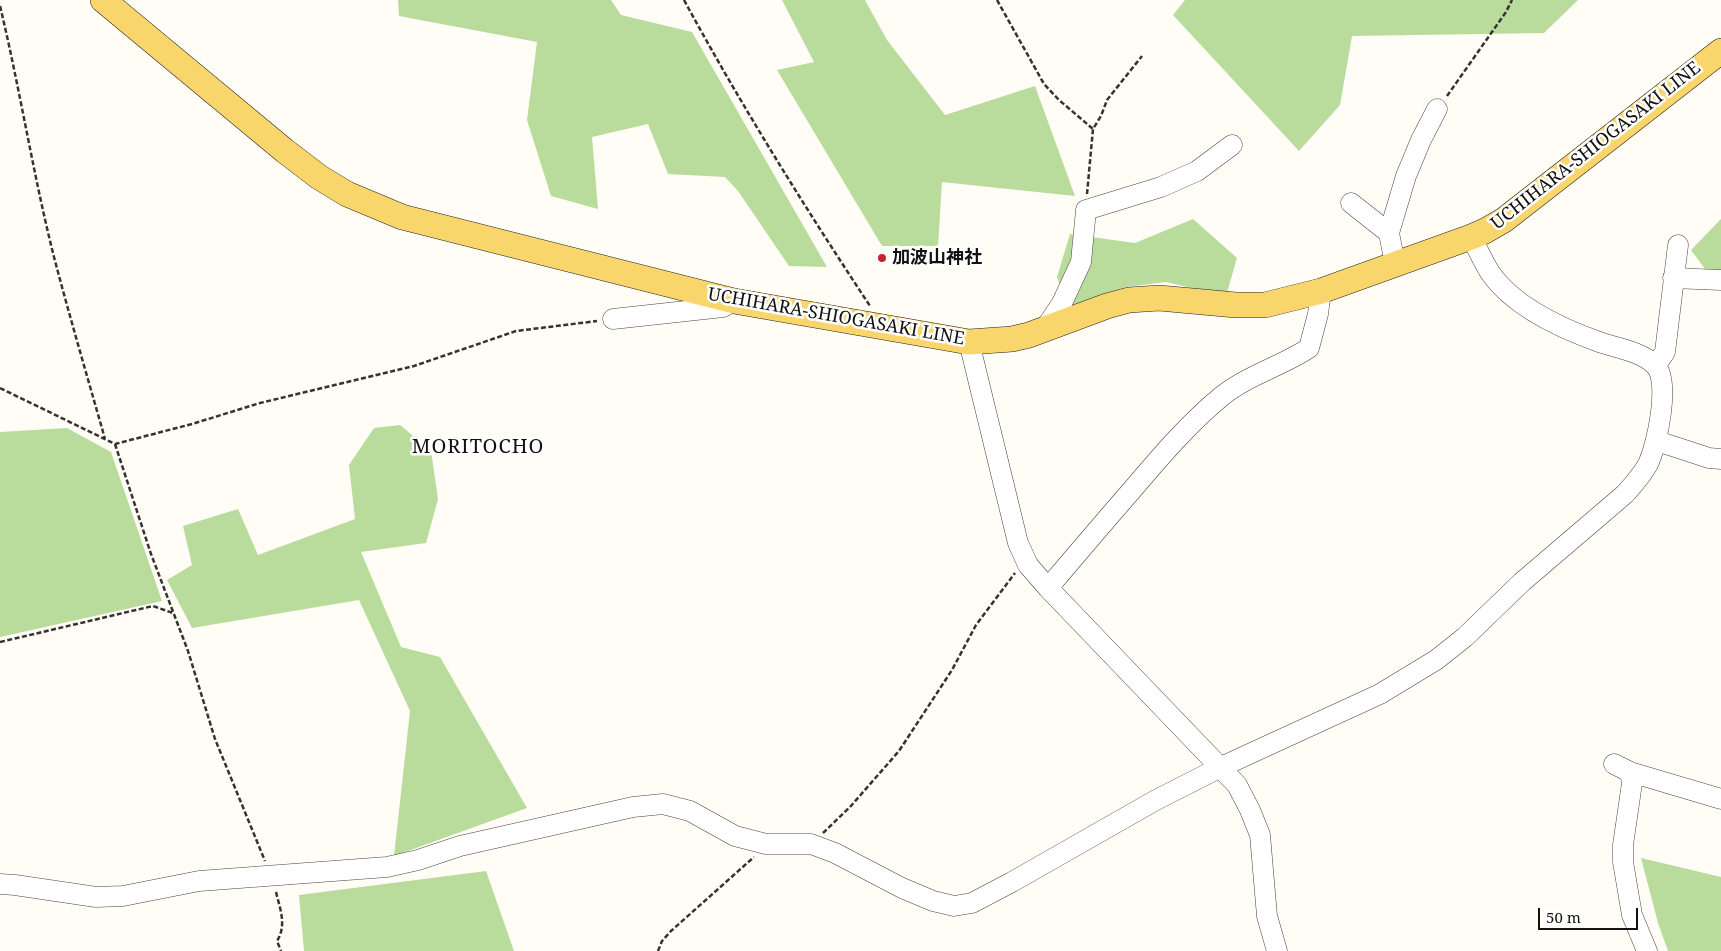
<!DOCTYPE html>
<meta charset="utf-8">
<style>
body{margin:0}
#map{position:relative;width:1721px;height:951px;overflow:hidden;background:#fffdf5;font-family:"Noto Serif",serif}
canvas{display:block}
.scale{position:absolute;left:1538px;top:908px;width:100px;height:22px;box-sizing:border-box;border:2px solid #111;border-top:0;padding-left:6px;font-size:15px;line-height:18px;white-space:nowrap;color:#111;-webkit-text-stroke:4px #fff;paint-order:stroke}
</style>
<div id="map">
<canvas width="1721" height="951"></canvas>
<div class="scale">50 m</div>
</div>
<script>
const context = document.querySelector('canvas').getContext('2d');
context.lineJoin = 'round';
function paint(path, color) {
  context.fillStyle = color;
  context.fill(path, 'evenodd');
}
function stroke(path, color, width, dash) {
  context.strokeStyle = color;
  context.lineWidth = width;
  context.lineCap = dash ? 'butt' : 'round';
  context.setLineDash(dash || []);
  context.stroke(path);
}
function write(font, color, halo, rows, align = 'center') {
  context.font = font + ' "Noto Serif","Noto Sans JP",serif';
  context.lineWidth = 5;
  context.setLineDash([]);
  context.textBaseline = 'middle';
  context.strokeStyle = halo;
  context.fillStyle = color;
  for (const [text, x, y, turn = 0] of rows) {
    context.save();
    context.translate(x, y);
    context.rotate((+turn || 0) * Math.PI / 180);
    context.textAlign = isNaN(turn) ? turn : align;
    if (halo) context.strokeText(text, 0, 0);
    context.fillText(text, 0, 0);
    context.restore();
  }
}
paint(new Path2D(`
 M398 0H611L621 15 692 32 827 267 789 266 738 191 725 177 668 174 648 124 592 137 598 209 551 196 527 120 537 42 399 16Z
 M782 0H865L887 40 945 115 1035 86 1075 196 942 182 938 246H882L777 70 814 62Z
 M1185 0H1578L1544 33 1352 36 1340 105 1299 151 1173 15Z
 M1193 219 1237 258 1226 296 1166 282 1126 287 1067 307 1057 277 1070 234 1135 243Z
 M1721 219V276L1708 273 1691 250Z
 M400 425 431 451 438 499 426 543 361 552 401 647 440 657 527 808 394 856 410 711 359 600 192 628 167 580 192 565 183 526 238 509 258 555 355 519 349 465 374 428Z
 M67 428 111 452 162 601 0 637V432Z
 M1641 858 1721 877V951H1668L1658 923Z
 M486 871 514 951H304L299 895Z`), '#b9dc9c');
const minor = new Path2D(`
 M1351 203 1389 233
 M1395 264 1389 233 1406 176 1421 140 1437 109
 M1673 278 1721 280
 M613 319 723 307 734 301
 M1044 330 1062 303 1081 262 1086 210 1161 187 1197 171 1232 145
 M969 342 1018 543 1028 565 1048 588 1237 785 1250 810 1260 835 1267 916 1277 951
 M1656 365 1665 352 1678 245
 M1657 441 1709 458 1721 459
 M1048 588C1076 555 1104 522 1132 490 1160 457 1189 423 1222 396 1248 375 1282 366 1309 348L1318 314 1321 291
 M1614 764 1630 772 1721 799
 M1630 772 1632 783 1623 845V862L1632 915 1647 951
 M0 884 15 885 96 897 123 896 199 881 387 867 418 860 460 846 633 807 663 804 690 811 735 836 766 844H811L835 853 902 888 933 901 954 906 972 903 1012 882 1156 800 1221 767 1380 694 1436 660 1465 637 1522 582 1625 494C1634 484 1642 475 1648 464 1657 445 1671 381 1655 365 1642 352 1618 348 1602 343 1565 330 1515 308 1491 274 1483 262 1478 249 1471 237`);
const major = new Path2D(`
 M103 0 285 151 319 177 347 194 402 217 734 301 969 342 1012 339 1029 335 1107 306 1129 300 1159 298 1236 305H1265L1321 291 1471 237 1485 231 1504 220 1721 51`);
stroke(minor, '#444', 21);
stroke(major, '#222', 26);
stroke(new Path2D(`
 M684 0C741 105 804 206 870 306
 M997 0 1044 84 1059 100 1093 129
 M0 6C20 89 33 174 54 257 70 318 88 379 105 439
 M1447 96 1506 12 1512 0
 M1087 194 1093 129 1101 116 1107 100 1142 56
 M0 388 115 444 192 424 260 403 414 366 516 331 597 321
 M115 444 151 554 188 651 215 739 265 861
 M0 642 153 606 173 613
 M823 833 850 807 899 751 952 670 976 625 1015 573
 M276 892C280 909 287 925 277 941L281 951
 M658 951 662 941 671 931 754 857`), '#333', 2.5, [5, 2.5]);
stroke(minor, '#fff', 20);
stroke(major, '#f9d66b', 25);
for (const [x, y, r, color] of [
 [882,258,5,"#c4262e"]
]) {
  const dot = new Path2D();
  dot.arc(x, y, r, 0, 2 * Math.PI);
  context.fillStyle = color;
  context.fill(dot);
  stroke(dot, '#fff', 2);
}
write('18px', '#111', '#fff', [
 ["UCHIHARA-SHIOGASAKI LINE",1596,146,-38],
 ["UCHIHARA-SHIOGASAKI LINE",836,317,10]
]);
write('bold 18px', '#111', '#fff', [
 ["加波山神社",892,258]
], 'left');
context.letterSpacing = '1px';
write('20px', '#111', '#fff', [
 ["MORITOCHO",478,447]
]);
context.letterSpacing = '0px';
</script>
